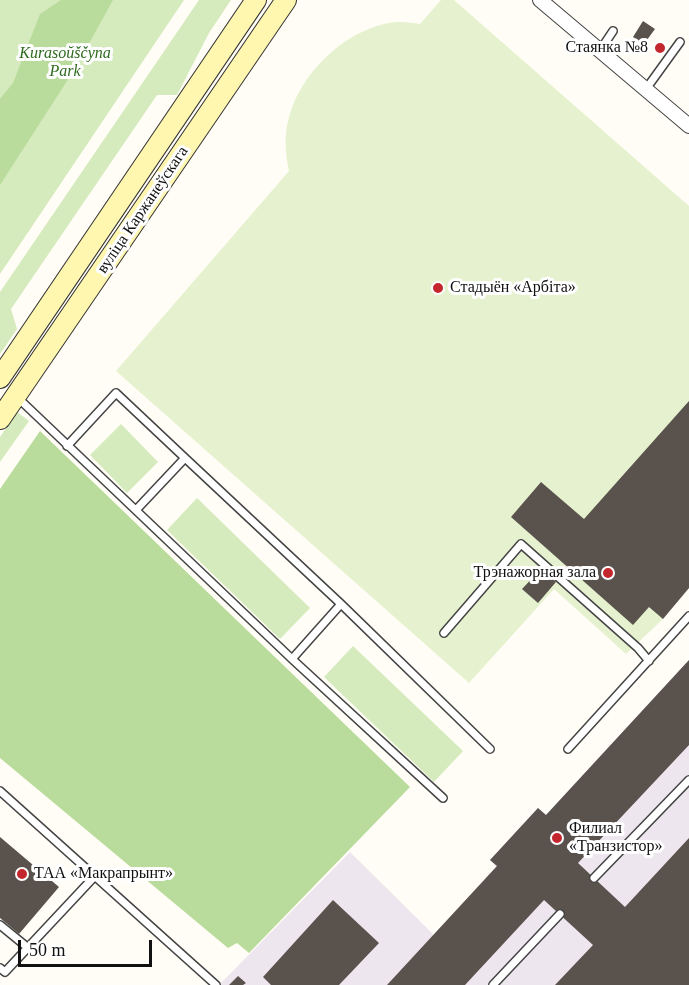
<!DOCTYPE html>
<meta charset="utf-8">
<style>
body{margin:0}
#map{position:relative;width:689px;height:985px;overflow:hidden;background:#fffdf5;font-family:Georgia,serif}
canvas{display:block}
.scale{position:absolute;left:18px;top:940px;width:134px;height:27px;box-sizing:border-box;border:3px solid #111;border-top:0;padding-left:8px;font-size:18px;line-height:21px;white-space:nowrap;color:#111;-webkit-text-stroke:4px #fff;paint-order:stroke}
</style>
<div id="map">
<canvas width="689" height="985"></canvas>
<div class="scale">50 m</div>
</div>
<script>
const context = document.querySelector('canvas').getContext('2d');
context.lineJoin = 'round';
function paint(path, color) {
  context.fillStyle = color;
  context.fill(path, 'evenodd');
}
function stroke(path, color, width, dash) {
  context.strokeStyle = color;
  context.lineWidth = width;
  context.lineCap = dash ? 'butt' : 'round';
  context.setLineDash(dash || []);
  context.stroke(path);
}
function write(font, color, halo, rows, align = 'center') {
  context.font = font + ' Georgia,serif';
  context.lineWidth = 6;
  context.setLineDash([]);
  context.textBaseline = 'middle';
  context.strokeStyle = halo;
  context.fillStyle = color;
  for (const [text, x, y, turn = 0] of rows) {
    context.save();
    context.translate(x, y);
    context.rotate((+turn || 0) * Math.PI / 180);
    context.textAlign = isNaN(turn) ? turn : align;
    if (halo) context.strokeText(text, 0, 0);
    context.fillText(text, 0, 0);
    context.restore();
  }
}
paint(new Path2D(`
 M689 660V985H219L350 852 434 935 496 867 490 860 538 808 546 815Z`), '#eee6ef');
paint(new Path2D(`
 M0 0H184L0 274Z
 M199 0H231L209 33 177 95H157L11 309 17 329 0 354V292Z
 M17 412 29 421 0 462V437Z
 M121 424 158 462 127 493 90 455Z
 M197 498 310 608 280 639 167 530Z
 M353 646 463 751 434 782 324 677Z`), '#d5ebbd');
paint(new Path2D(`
 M61 0H113L76 67 0 185V99L13 83 40 14Z
 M40 431 410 787 249 953 237 943 228 948 0 758V489Z`), '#b9dc9c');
paint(new Path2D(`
 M441 0H454L689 206V588L663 619 626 654 554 589 469 683 116 371 289 171C285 153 284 135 289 117 300 75 341 34 384 24 396 21 408 22 420 24Z`), '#e6f2cf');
paint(new Path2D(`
 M643 21 655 29 644 44 633 37Z
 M689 401V588L663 619 649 607 633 625 511 517 541 482 584 519Z
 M541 569 556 582 538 603 522 589Z
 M689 660V745L578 863 625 907 689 838V985H555L593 945 544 900 465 985H387L497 866 490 860 538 808 546 815Z
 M0 837 59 887 19 934 0 918Z
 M333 900 379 943 339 985H271L263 977Z
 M238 976 246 983 243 985H229Z`), '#5a524d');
const service = new Path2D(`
 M601 49 613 31
 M646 89 680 42
 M17 397 292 659 443 798
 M67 446 116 393 185 458
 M136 510 185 458 341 604 490 749
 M444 633 521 544 638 648 649 661
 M292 659 341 604
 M568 749 689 616
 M0 791 216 985
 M594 878 689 780
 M0 925 27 947
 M0 968 5 972 94 877
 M493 985 560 914`);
const minor = new Path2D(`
 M540 0 689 126`);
const secondary = new Path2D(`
 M0 378 256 0
 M0 419 286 0`);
stroke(service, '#444', 10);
stroke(minor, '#444', 16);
stroke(secondary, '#333', 22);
stroke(service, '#fff', 7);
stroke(minor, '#fff', 14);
stroke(secondary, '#fff6b0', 20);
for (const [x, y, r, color] of [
 [660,48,6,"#c4262e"],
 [438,288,6,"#c4262e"],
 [608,573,6,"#c4262e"],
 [557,838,6,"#c4262e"],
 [22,874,6,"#c4262e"]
]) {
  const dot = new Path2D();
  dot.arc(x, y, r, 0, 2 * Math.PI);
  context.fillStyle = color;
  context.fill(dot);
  stroke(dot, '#fff', 2);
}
write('16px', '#111', '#fff', [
 ["Стаянка №8",648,48,"right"],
 ["Стадыён «Арбіта»",450,288],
 ["Трэнажорная зала",596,573,"right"],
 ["Филиал",569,829],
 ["«Транзистор»",569,847],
 ["ТАА «Макрапрынт»",34,874]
], 'left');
write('italic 16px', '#2f6b1f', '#fff', [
 ["Kurasoŭščyna",65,54],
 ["Park",65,72]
]);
write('16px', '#111', '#fff', [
 ["вуліца Каржанеўскага",143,210,-56]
]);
</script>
